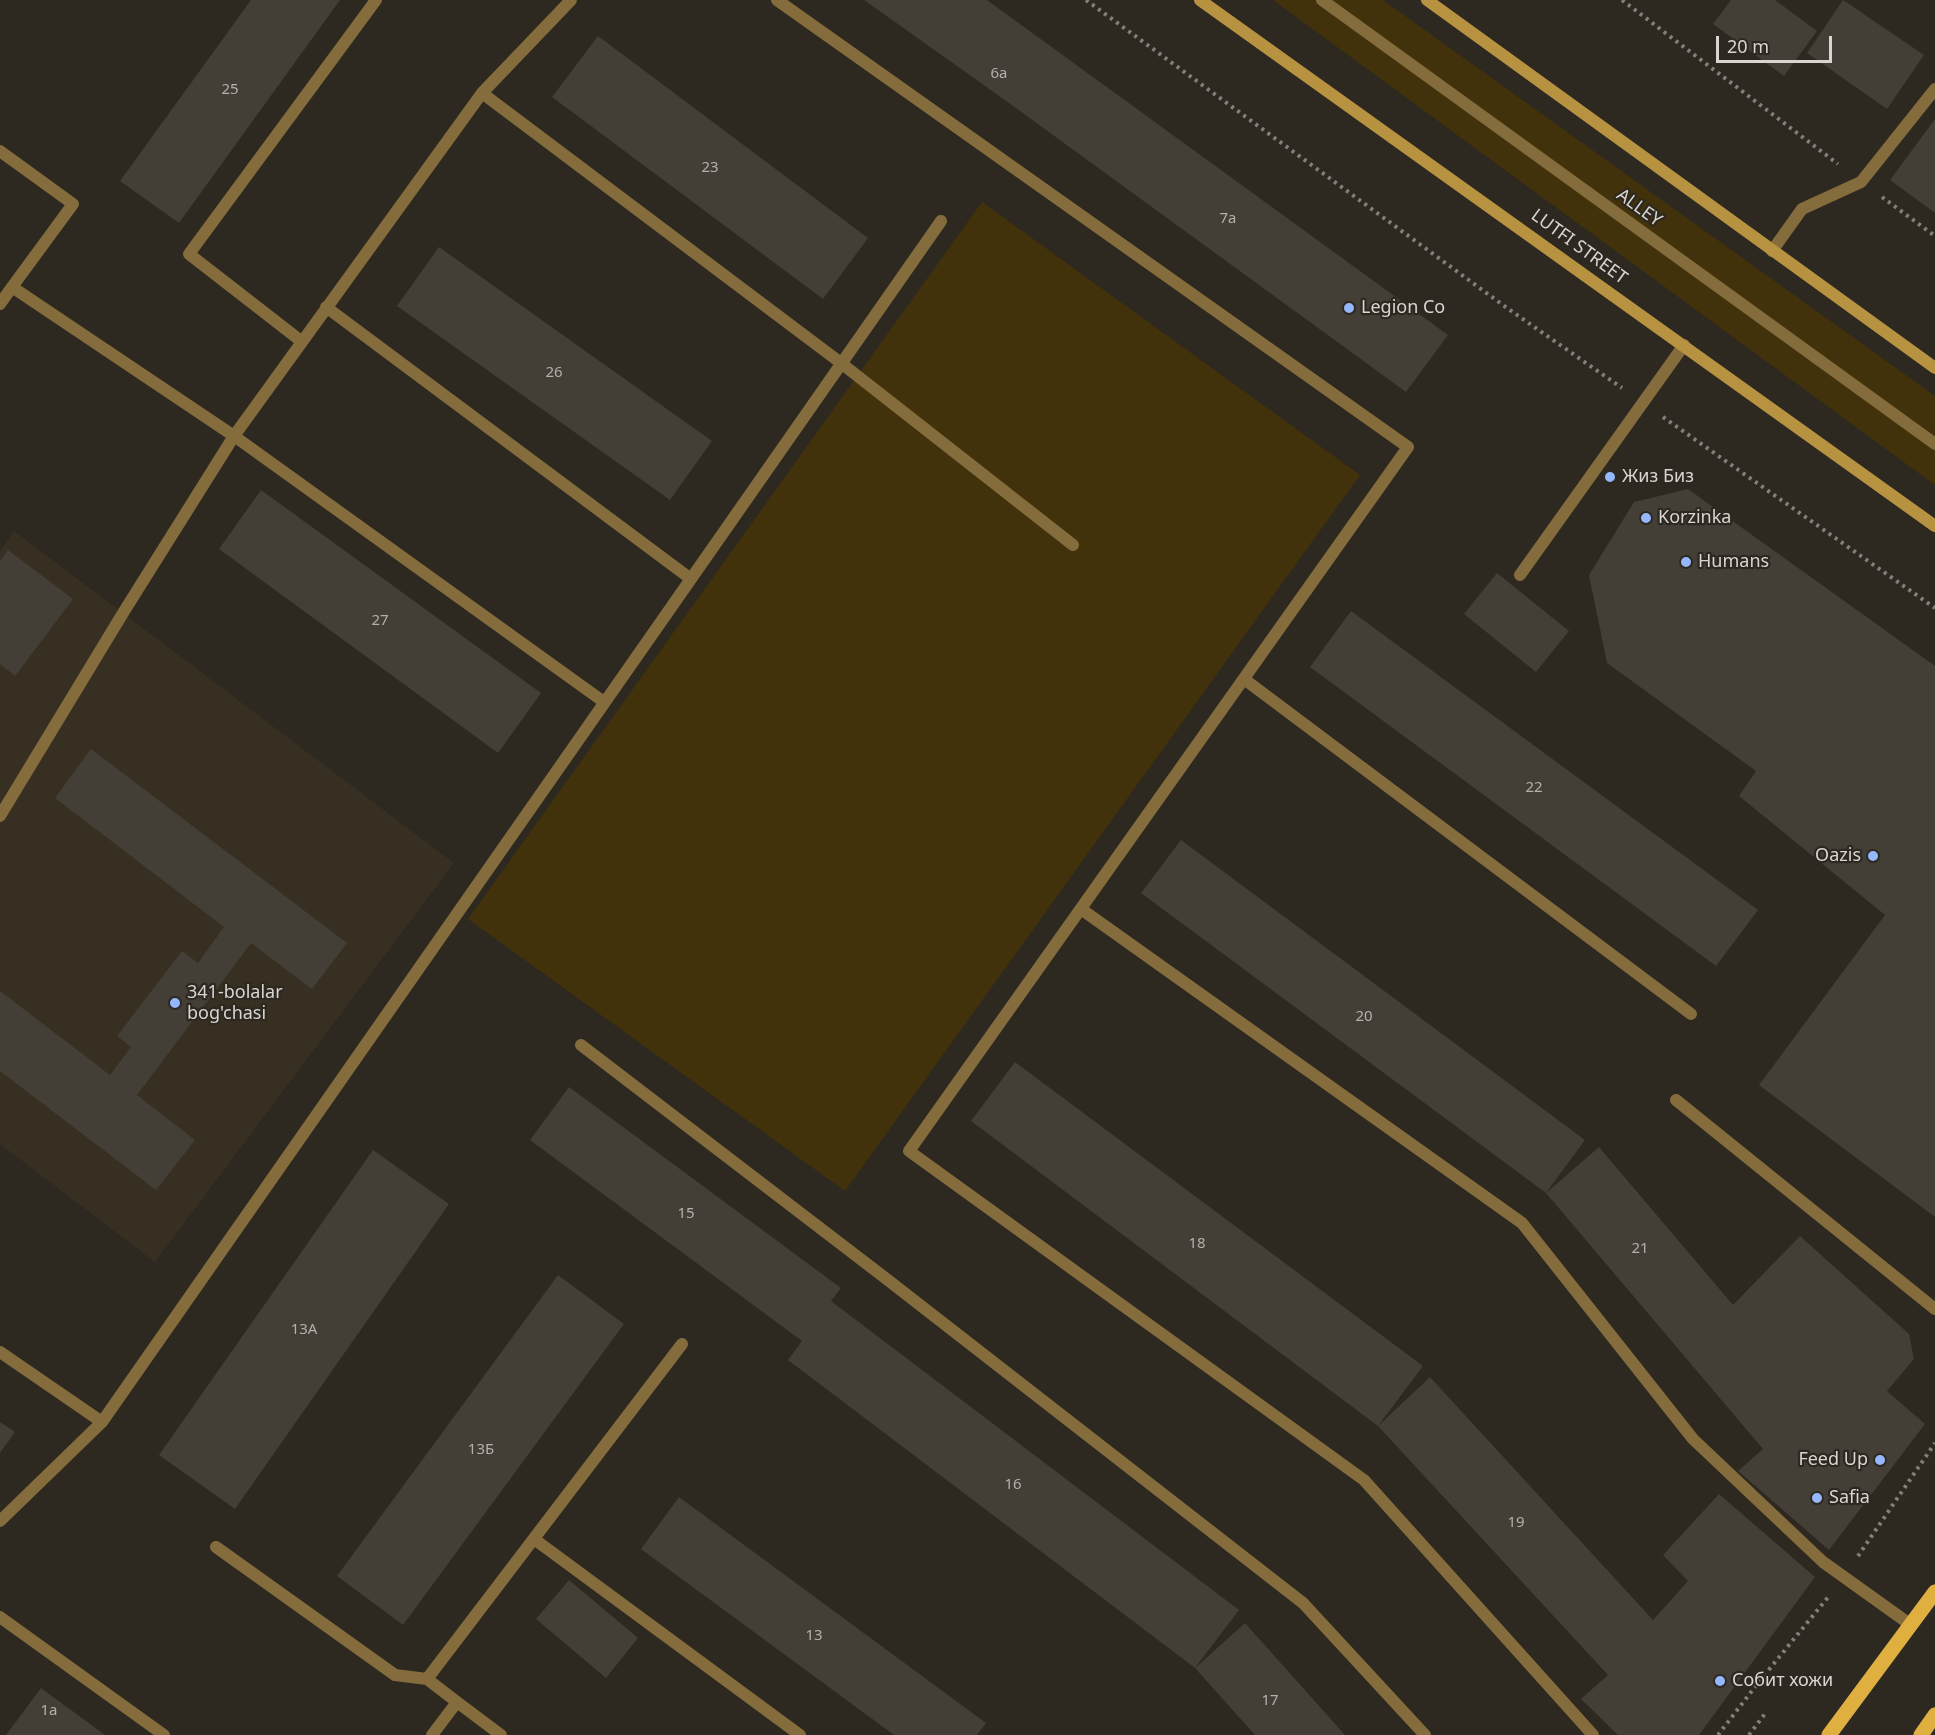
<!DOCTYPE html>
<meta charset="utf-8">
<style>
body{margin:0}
#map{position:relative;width:1935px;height:1735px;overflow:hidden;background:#2d2820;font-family:"Noto Sans",sans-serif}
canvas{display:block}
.scale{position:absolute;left:1716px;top:36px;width:116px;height:27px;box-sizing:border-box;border:3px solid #d9d6d1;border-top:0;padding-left:8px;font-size:18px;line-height:21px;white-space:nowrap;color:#d9d6d1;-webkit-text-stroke:4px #2d2820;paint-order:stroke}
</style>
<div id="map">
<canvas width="1935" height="1735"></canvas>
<div class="scale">20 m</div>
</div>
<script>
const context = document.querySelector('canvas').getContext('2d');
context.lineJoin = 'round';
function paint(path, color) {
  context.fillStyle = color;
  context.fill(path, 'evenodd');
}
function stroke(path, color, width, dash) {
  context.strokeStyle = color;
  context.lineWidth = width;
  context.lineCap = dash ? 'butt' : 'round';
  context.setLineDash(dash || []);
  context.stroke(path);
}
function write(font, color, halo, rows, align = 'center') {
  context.font = font + ' "Noto Sans",sans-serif';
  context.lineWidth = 4.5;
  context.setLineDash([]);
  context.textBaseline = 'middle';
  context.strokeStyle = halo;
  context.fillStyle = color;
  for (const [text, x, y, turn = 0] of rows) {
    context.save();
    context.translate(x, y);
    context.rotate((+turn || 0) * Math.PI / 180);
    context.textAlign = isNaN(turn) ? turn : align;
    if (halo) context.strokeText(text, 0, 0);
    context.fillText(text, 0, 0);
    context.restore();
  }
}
paint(new Path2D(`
 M14 531 454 863 155 1262 0 1144V551Z`), '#373022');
paint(new Path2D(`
 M1273 0H1383L1935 396V485Z
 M982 202 1360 475 845 1191 468 919Z`), '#42320c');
paint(new Path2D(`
 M251 0H340L179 223 120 181Z
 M864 0H987L1448 335 1406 392 1009 103Z
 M1731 0H1775L1817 31 1784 76 1713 24Z
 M1843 0 1924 55 1887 109 1807 53Z
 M598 36 868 238 823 299 552 97Z
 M1935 119V213L1890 180Z
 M439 247 712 441 670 500 397 306Z
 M1688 489 1935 666V1217L1759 1085 1885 915 1739 796 1756 771 1607 663 1589 575 1634 502Z
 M261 490 541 693 498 753 219 549Z
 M8 550 73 599 15 676 0 664V561Z
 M1497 573 1569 631 1536 672 1464 614Z
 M1351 611 1758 910 1716 966 1310 667Z
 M91 749 347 943 312 989 251 943 137 1095 195 1140 156 1190 0 1071V991L110 1075 131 1047 117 1036 182 951 198 963 224 927 55 798Z
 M1181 840 1585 1140 1546 1193 1141 893Z
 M1015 1062 1423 1366 1378 1426 971 1121Z
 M569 1087 841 1288 831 1301 1239 1610 1195 1668 788 1360 802 1341 530 1140Z
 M1599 1147 1733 1305 1800 1236 1909 1334 1914 1359 1887 1391 1925 1424 1829 1550 1738 1471 1763 1449 1546 1193Z
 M373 1150 449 1204 235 1509 159 1455Z
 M558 1275 624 1324 403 1625 337 1576Z
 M1430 1377 1653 1620 1688 1581 1663 1555 1719 1494 1815 1577 1699 1735H1618L1581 1699 1608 1675 1378 1426Z
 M0 1422 15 1432 0 1453Z
 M679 1497 986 1723 977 1735H894L641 1549Z
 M569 1580 638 1638 606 1678 536 1619Z
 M1245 1623 1345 1735H1255L1195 1668Z
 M41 1688 105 1735H6Z`), '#433e36');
stroke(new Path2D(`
 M1086 0 1507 308 1622 388
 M1622 0 1838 164
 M1882 197 1935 236
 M1663 417 1935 608
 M1858 1556 1935 1443
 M1718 1735 1758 1683 1829 1596
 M1749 1735 1767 1711`), '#837f79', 4, [3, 4.5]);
stroke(new Path2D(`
 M777 0 1408 447 909 1151 1364 1480 1593 1735
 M482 93 841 363 1073 545
 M0 151 73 204 12 287 234 436 482 93 571 0
 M1772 251 1802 209 1861 182 1935 89
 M0 304 12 287
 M326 307 691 579
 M301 341 189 254 376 0
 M1520 575 1684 345
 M1244 679 1691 1014
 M0 816 123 613 234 436 604 702
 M1081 909 1522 1223 1693 1439 1823 1562 1911 1625
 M581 1045 884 1277 1303 1603 1425 1735
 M1676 1100 1935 1309
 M0 1352 102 1422 941 221
 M0 1521 102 1422
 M534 1539 800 1735
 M216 1547 395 1675 427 1679
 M0 1617 164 1735
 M457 1702 427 1679 682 1344
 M432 1735 457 1702 501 1735`), '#846c3c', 12);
stroke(new Path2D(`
 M1322 0 1935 444`), '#846c3c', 12);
stroke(new Path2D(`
 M1200 0 1935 526
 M1427 0 1935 368`), '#b79240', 12);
stroke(new Path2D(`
 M1829 1735 1935 1592
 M1921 1735 1935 1715`), '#dfaf40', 15);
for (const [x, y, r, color] of [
 [1349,308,6,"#95b7fd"],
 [1610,477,6,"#95b7fd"],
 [1646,518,6,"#95b7fd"],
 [1686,562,6,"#95b7fd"],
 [1873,856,6,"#95b7fd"],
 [175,1003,6,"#95b7fd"],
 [1880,1460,6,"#95b7fd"],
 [1817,1498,6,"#95b7fd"],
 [1720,1681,6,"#95b7fd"]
]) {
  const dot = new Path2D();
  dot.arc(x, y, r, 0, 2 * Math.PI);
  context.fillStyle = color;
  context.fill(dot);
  stroke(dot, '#2d2820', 2);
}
write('15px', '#b4b0aa', null, [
 ["6а",999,74],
 ["25",230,90],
 ["23",710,168],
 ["7а",1228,219],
 ["26",554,373],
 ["27",380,621],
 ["22",1534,788],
 ["20",1364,1017],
 ["15",686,1214],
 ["18",1197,1244],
 ["21",1640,1249],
 ["13А",304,1330],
 ["13Б",481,1450],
 ["16",1013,1485],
 ["19",1516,1523],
 ["13",814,1636],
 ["17",1270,1701],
 ["1a",49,1711]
]);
write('18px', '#d9d6d1', '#2d2820', [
 ["ALLEY",1639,208,36],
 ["LUTFI STREET",1579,247,36]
]);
write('18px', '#d9d6d1', '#2d2820', [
 ["Legion Co",1361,308],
 ["Жиз Биз",1622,477],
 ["Korzinka",1658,518],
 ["Humans",1698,562],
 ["Oazis",1861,856,"right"],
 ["341-bolalar",187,993],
 ["bog'chasi",187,1014],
 ["Feed Up",1868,1460,"right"],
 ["Safia",1829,1498],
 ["Собит хожи",1732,1681]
], 'left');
</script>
